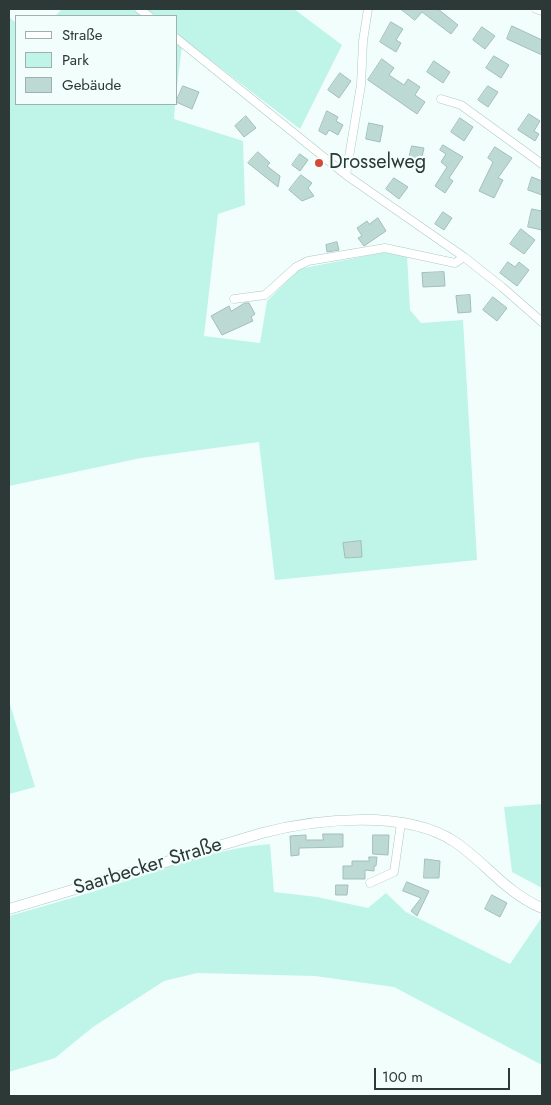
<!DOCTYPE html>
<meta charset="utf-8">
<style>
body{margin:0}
#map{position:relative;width:551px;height:1105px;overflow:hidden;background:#f2fefb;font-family:Jost,sans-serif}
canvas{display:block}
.frame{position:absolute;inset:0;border:10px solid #2d3936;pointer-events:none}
.legend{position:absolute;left:15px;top:15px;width:162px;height:90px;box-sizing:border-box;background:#f2fefb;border:1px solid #a3afac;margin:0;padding:6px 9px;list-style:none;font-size:15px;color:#2d3936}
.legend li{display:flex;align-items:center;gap:10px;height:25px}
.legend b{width:25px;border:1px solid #a3afac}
.scale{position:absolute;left:374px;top:1068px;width:136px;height:22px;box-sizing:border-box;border:2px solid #2d3936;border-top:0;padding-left:6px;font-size:15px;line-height:18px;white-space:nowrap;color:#2d3936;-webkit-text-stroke:4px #f2fefb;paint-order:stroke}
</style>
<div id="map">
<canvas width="551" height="1105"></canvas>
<div class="frame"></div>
<ul class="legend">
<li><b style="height:6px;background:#fff"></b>Straße</li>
<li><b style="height:14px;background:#bff4e9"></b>Park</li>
<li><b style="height:14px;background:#bcd9d3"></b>Gebäude</li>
</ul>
<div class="scale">100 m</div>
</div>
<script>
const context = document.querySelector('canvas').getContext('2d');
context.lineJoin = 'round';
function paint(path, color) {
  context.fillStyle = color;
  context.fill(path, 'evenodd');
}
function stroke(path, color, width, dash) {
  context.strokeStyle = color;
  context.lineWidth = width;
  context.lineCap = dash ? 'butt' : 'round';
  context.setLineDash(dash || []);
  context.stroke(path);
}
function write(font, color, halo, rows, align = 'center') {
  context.font = font + ' Jost,sans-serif';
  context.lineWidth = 4.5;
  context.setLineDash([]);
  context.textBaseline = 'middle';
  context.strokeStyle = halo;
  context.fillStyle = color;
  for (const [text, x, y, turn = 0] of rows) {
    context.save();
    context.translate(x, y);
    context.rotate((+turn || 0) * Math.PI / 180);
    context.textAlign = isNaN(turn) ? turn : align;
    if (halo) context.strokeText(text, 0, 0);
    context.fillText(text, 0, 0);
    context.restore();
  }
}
paint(new Path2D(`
 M62 9H294L342 45 300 129 183 39 176 94V16H55Z
 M9 17 16 23V104H175L174 119 243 141 245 205 218 214 204 336 260 343 267 301 299 269 386 252 407 255 410 310 421 323 463 320 477 560 275 580 259 442 141 458 9 486Z
 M9 701 35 787 9 794Z
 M542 804V888L512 872 504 807Z
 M270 844 274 892 317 897 368 908 386 893 406 912 510 964 542 917V1065L394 987 315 976 197 973 164 981 93 1027 55 1058 9 1072V916C48 905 87 894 126 881 173 865 221 848 270 844Z`), '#bff4e9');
const building = new Path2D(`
 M401 9H438L458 25 451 34 422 12 415 20Z
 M391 22 403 29 396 40 401 43 396 52 380 42Z
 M512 26 542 40V55L507 39Z
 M482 27 495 36 485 49 473 40Z
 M494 56 509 65 501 78 486 68Z
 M382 59 394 68 389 75 404 85 408 79 420 87 415 95 425 102 417 114 368 80Z
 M434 61 450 72 443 83 427 72Z
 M340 73 351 81 339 98 328 90Z
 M183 86 199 92 192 109 176 102Z
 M488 86 498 92 488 107 478 100Z
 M327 111 338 117 336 121 343 125 338 135 329 130 326 135 319 131Z
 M529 114 540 121 534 131 539 134 535 141 518 130Z
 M246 116 256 128 244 137 235 126Z
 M460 118 473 127 464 141 451 132Z
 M369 123 383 126 380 142 366 139Z
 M443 145 463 157 449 178 453 181 445 193 435 186 447 167 441 162 446 154 440 150Z
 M412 146 424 148 420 165 408 163Z
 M495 147 512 158 498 178 503 180 494 198 479 191 493 162 488 158Z
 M258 152 270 163 267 166 280 176 278 187 248 163Z
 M300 154 308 160 300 171 292 165Z
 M301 175 312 183 308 188 314 196 302 201 289 190Z
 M532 177 542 181V195L528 190Z
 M394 178 408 187 399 199 386 189Z
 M532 209 542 211V230L528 227Z
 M443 212 452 218 444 230 435 224Z
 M378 218 386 231 364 246 358 238 362 236 357 228 367 221 369 224Z
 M521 229 535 240 524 254 510 244Z
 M337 242 339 250 327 252 326 245Z
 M508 262 515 267 519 262 529 270 517 286 500 273Z
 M444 272 445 286 423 287 422 273Z
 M470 295 471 312 458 313 456 296Z
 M493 297 507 308 497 321 483 310Z
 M245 303H249L255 314 251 317 253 321 222 335 211 316 229 306 231 311Z
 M361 541 362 557 345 558 343 543Z
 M323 834H343V847L299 848V855L291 856 290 836 306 835V840H323Z
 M373 835H389L388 855 373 854Z
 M369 857H377L376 866H374V871L365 870V879H343V866H352V861H369Z
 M425 859 440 861 439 878H424Z
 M407 882 429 891 417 916 411 911 421 898 403 891Z
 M336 885H348L347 895H336Z
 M492 895 507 903 500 917 485 909Z`);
paint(building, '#bcd9d3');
stroke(building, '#a2bfb9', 1);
const minor = new Path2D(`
 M139 9 149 16
 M536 9 542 11
 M176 38 346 175 464 257 502 287 542 322
 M441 99 461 105 542 164
 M346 175 361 85 363 41 368 9
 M234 299 265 295 296 267 308 261 385 248 455 263 464 257
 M370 883 394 872 401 823`);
const secondary = new Path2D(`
 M9 909 262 833C316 819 405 809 455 842 486 863 506 893 542 908`);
stroke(minor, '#adcac4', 9);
stroke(secondary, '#adcac4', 11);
stroke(minor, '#fff', 8);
stroke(secondary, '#fff', 10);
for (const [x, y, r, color] of [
 [319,163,5,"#d64936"]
]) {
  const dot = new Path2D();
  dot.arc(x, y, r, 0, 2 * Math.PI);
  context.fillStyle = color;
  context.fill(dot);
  stroke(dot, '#f2fefb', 2);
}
write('20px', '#2d3936', '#f2fefb', [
 ["Drosselweg",329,163]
], 'left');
write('20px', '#2d3936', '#f2fefb', [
 ["Saarbecker Straße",148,867,-17]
]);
</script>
